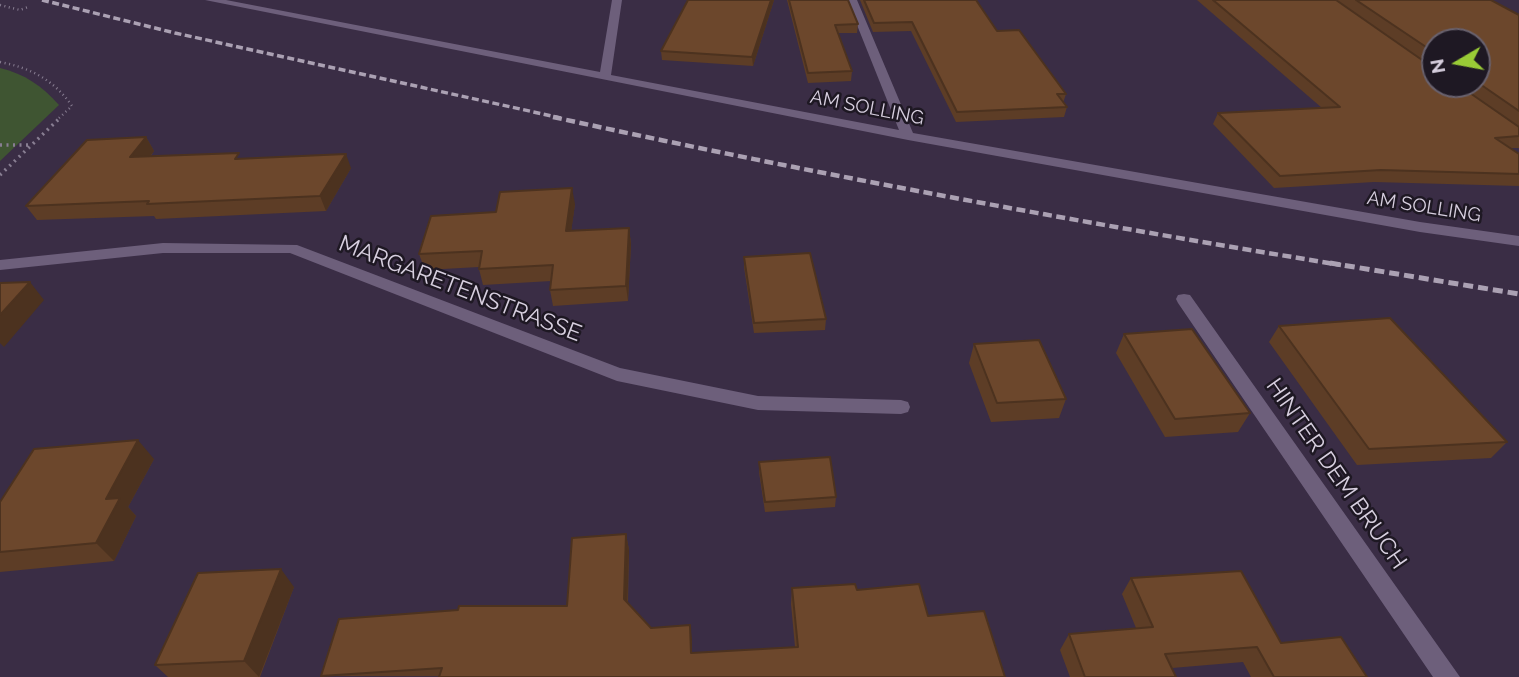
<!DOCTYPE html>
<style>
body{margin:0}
#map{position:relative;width:1519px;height:677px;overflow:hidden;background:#3a2d45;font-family:Raleway,sans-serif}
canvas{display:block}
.north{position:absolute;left:1421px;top:28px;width:70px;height:70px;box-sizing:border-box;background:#1e1823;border:2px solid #68616e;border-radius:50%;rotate:260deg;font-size:19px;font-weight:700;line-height:28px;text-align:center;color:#d7cfdf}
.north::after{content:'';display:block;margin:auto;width:24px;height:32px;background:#99cb36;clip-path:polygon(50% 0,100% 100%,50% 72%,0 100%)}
</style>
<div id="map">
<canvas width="1519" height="677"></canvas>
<div class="north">N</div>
</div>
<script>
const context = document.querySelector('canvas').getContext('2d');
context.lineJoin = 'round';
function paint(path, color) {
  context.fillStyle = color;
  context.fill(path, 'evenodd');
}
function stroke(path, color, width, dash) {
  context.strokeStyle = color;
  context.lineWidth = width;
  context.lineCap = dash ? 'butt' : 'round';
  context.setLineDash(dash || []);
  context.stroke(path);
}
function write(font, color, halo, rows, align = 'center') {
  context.font = font + ' Raleway,sans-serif';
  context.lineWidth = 5;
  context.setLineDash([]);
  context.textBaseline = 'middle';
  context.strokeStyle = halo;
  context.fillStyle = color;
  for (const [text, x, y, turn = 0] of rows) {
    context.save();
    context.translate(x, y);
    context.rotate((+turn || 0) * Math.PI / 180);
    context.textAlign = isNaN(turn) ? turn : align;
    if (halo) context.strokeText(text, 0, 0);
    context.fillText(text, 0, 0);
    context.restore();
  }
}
paint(new Path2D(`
 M0 68C25 74 42 86 59 105L0 161Z`), '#3f5532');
stroke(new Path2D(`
 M0 5 20 10 28 7
 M0 62C31 68 54 80 72 106L59 118`), '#887e92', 2.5, [1, 3.5]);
stroke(new Path2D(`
 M0 145H31
 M0 175 61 117`), '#887e92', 3.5, [2, 4.5]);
paint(new Path2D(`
 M205 0H226L600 72 612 0H622L611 75 899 130 847 0H857L913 133 1420 222 1519 236V246L1420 232 908 140Z
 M163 243 297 245 620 368 758 396 901 400 908 402 910 407 908 412 901 414 758 410 617 381 290 253H163L0 270V260Z
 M1184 294 1190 295 1460 677H1433L1178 303 1176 299 1178 295Z`), '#6d5f7b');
stroke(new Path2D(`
 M42 0 175 33 561 118`), '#aba1b3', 3.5, [7, 3.5]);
stroke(new Path2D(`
 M553 117C814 174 1077 222 1341 265`), '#aba1b3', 4.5, [9, 4.5]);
stroke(new Path2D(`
 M1330 263 1519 294`), '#aba1b3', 5, [10, 5]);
paint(new Path2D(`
 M688 0H774L753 66 662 60 661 51Z
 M787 0H848L858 24 857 33H838L852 71 851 81 808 83Z
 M860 0H976L997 31 1066 94 1063 103 1067 107 1064 117 956 122 911 31 873 32Z
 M1197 0H1491L1519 15V148H1510L1519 154V186L1374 182 1274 188 1213 124 1218 113 1322 108ZM1435 42H1477V84H1435Z
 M146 137 154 151 150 157 242 159 351 168 326 211 156 219 154 216 37 220 26 206Z
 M575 204 571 231 629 228 631 244 628 301 553 306 550 290 551 281 483 285 479 269V267L425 270 419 254 496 212Z
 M744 257 826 319 825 330 754 333 744 267Z
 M1279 326 1507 442 1491 458 1357 465 1269 342Z
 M1124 334 1250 413 1238 432 1165 437 1116 353Z
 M974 344 1066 399 1059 418 991 422 969 363Z
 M154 459 128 507 136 516 114 561 0 572V502Z
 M759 462 836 497 835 507 765 512 759 472Z
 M626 534 629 550 628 603 651 628 692 640V653L795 647 791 604 792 588 857 590 928 616 1005 677 321 676 567 606Z
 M1131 578 1281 643 1367 677H1251L1243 662 1172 668 1176 677H1070L1060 650 1069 634 1136 628 1122 594Z
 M294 587 260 677H168L155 665Z`), '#5d3d26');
paint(new Path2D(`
 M771 0H774L753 66 752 57Z
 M146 137 154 151 138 172 130 157Z
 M346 154 351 168 326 211 320 196Z
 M572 188 575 204 569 247 566 231Z
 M629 228 631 244 628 301 626 286Z
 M30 282 44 300 4 347 0 343V315Z
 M138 440 154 459 128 507 136 516 114 561 96 543 106 499Z
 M626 534 629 550 627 615 624 599Z
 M281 569 294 587 259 677 244 661Z
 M690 625 692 640V668L691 653Z`), '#4c321f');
const building = new Path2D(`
 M688 0H771L752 57 661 51Z
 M789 0H848L858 24 835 25 852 71 808 73Z
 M864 0H976L997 31 1019 30 1066 94H1057L1067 107 957 112 912 22 874 23Z
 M1213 0H1336L1435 69V84H1457L1519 127V136L1495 138 1519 154V174L1381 170 1280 176 1218 113 1340 107Z
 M1356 0H1491L1519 15V111L1477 82V42H1435V53Z
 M146 137 130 157 239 153 235 159 346 154 320 196 147 204 149 201 26 206 87 140Z
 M572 188 566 231 629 228 626 286 550 290 553 265 479 269 482 251 419 254 431 216 496 212 500 192Z
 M810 253 826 319 754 323 744 257Z
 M30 282 0 315V283Z
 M1390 318 1507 442 1369 449 1279 326Z
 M1192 329 1250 413 1175 419 1124 334Z
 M1039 340 1066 399 997 403 974 344Z
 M138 440 106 499 120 498 96 543 0 552V502L34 449Z
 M830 457 836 497 765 502 759 462Z
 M626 534 624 599 651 628 690 625 691 653 798 647 792 588 855 584 857 590 919 584 928 616 984 611 1005 677H439L442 668 321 676 339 619 458 610 459 606H567L572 538Z
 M281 569 244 661 155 665 198 573Z
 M1241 571 1281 643 1341 637 1367 677H1274L1257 647 1165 654 1176 677H1085L1069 634 1153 627 1131 578Z`);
paint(building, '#6c472c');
stroke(building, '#4c321f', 2);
write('19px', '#d7cfdf', '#1e1823', [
 ["AM SOLLING",867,108,11],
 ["AM SOLLING",1424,207,9]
]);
write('23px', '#d7cfdf', '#1e1823', [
 ["MARGARETENSTRASSE",460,289,21],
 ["HINTER DEM BRUCH",1336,474,55]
]);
</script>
